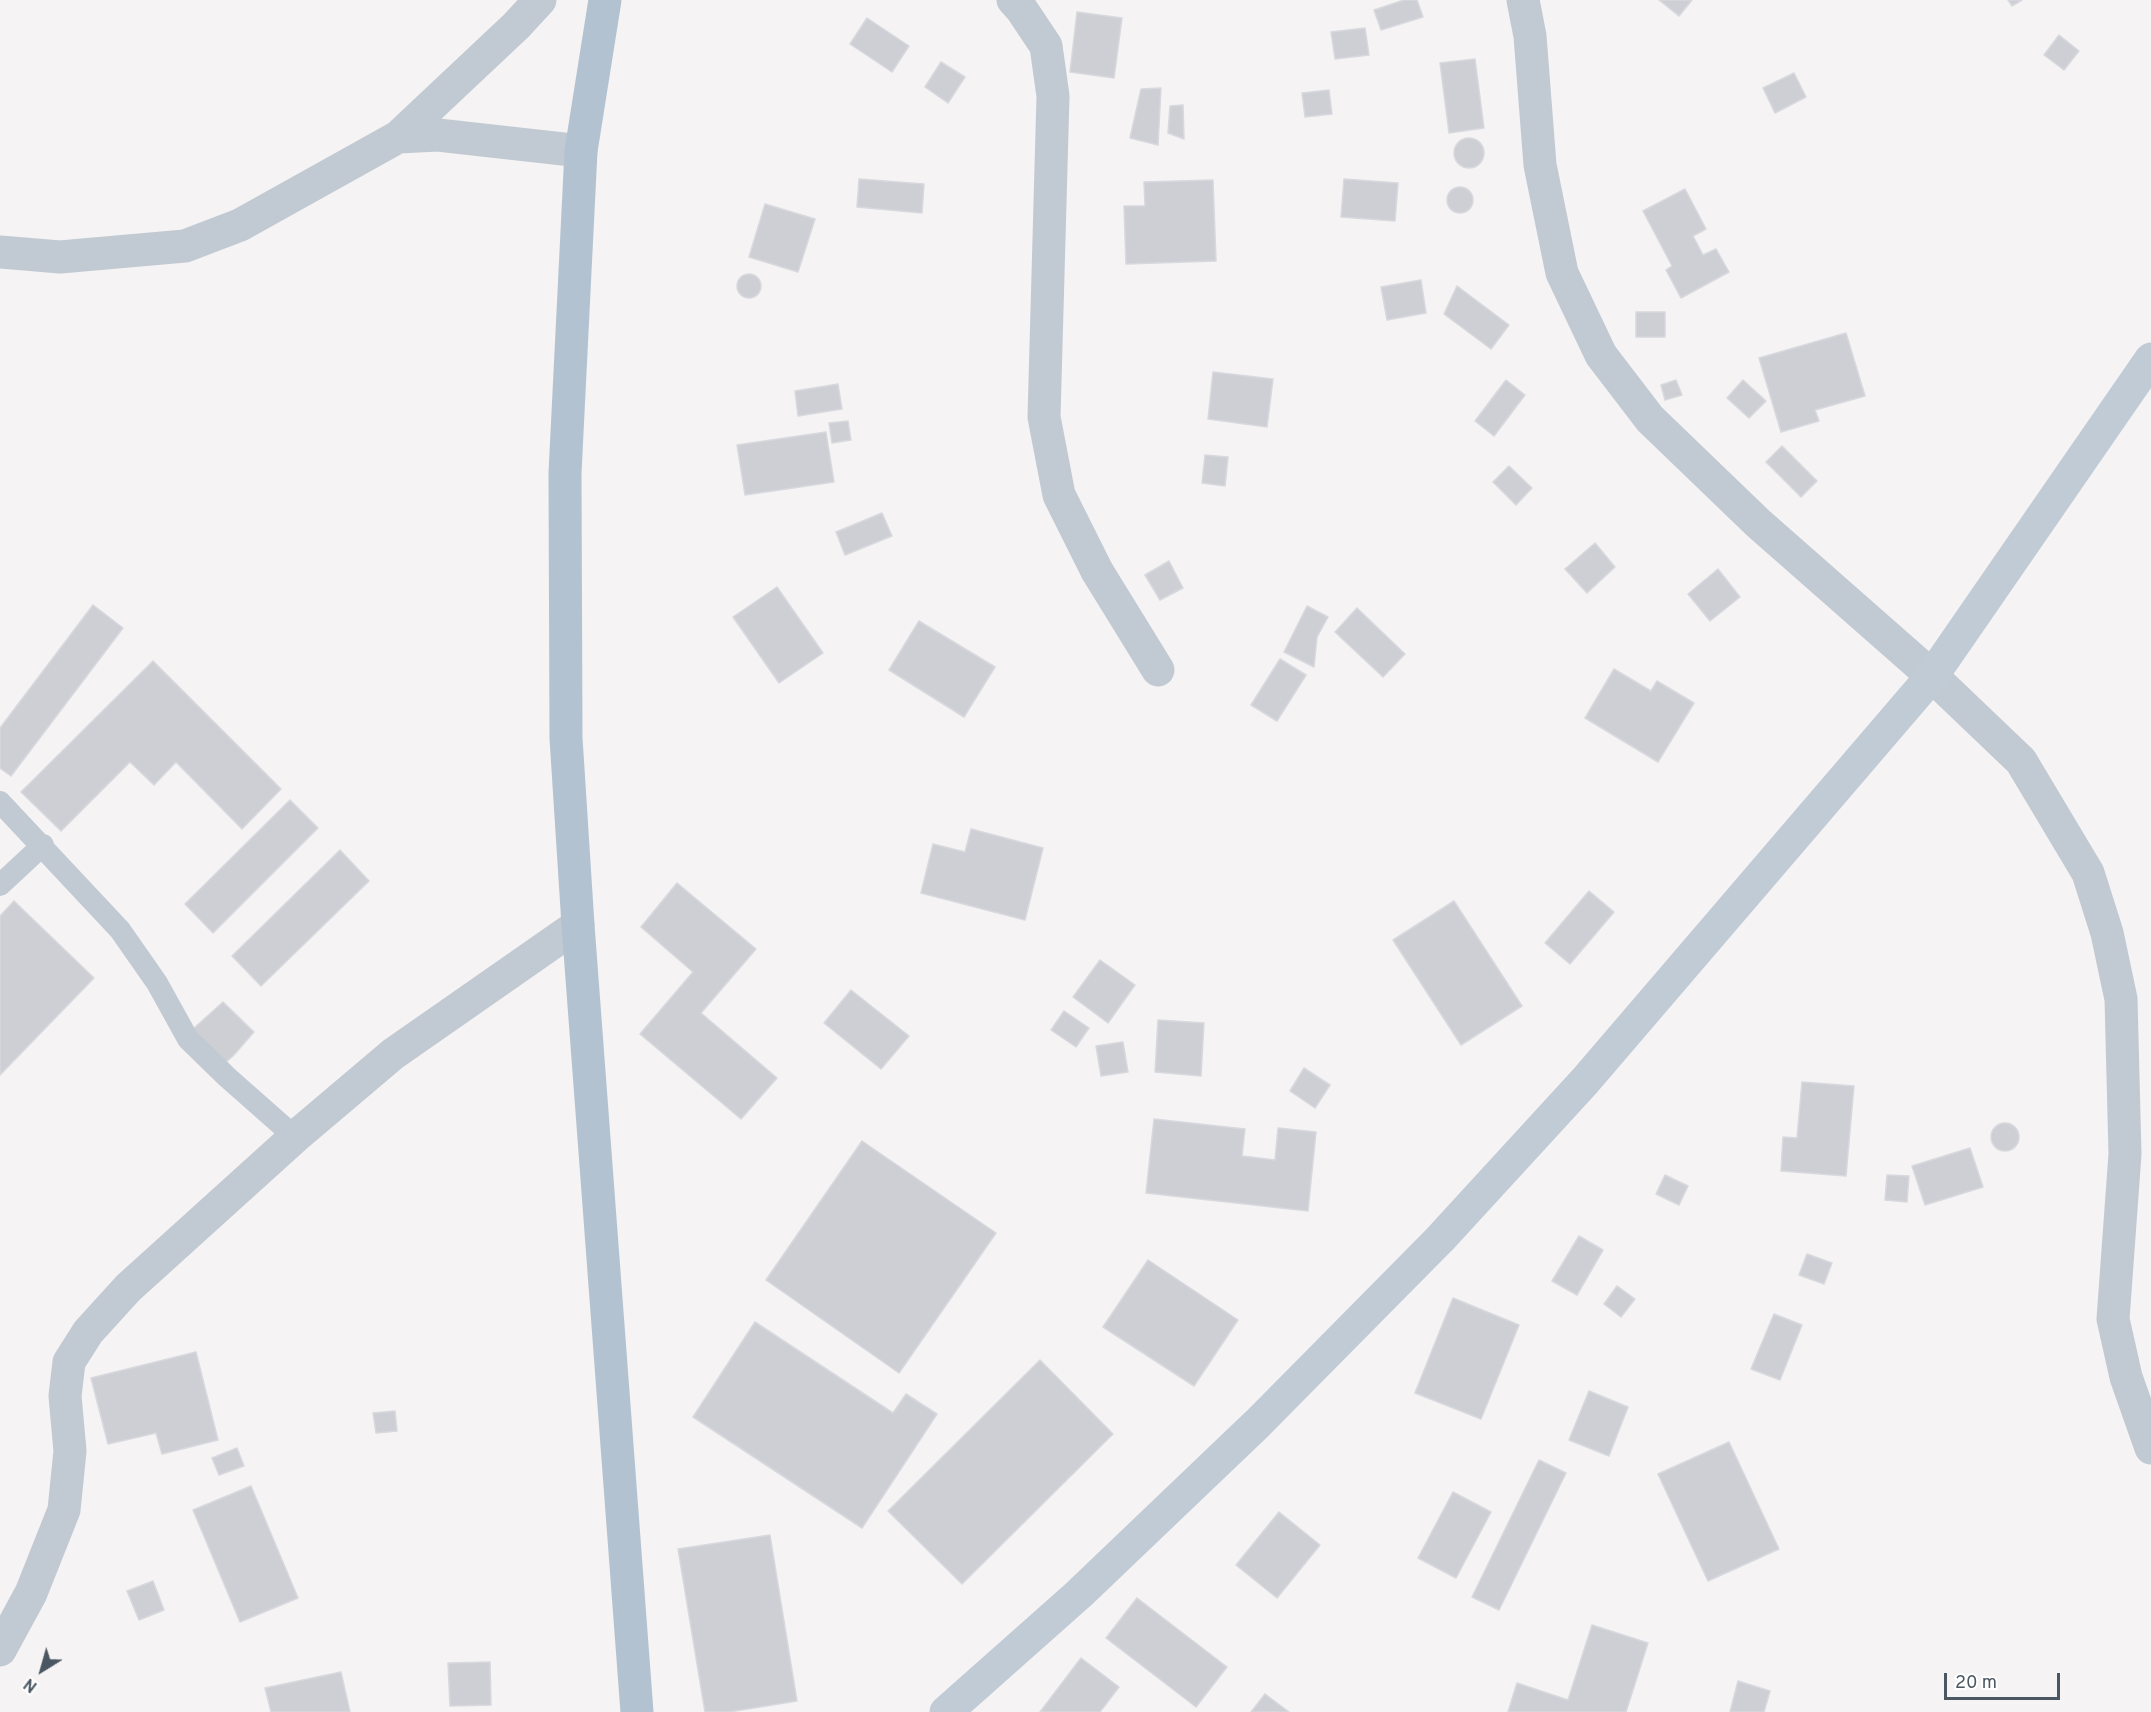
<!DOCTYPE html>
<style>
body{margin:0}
#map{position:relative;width:2151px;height:1712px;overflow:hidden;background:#f5f3f3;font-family:Overpass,sans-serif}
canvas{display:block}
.north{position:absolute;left:12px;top:1640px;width:60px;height:60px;-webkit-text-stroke:4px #fff;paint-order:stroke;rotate:217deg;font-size:16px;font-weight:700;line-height:24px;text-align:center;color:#4a5661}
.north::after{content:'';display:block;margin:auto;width:21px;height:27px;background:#4a5661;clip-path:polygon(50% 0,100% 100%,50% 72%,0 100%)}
.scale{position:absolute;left:1944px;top:1673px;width:116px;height:27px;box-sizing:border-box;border:3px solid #4a5661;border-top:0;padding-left:8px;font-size:18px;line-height:21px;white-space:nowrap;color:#4a5661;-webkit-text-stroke:4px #fff;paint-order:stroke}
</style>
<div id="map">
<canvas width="2151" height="1712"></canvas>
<div class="north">N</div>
<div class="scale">20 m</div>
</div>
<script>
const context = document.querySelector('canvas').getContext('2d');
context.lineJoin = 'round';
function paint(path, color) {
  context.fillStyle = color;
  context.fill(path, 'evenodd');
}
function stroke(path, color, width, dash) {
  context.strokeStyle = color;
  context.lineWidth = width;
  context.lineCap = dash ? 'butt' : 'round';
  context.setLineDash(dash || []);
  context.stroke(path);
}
const building = new Path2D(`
 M1404 0H1417L1423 17 1381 30 1374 10Z
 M1659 0H1692L1679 16Z
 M2008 0H2022L2012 6Z
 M1077 12 1122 18 1114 78 1070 72Z
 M867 18 909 46 892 72 850 44Z
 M1365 28 1369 55 1335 59 1331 32Z
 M2059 35 2079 51 2064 70 2044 55Z
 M1475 59 1484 128 1449 133 1440 63Z
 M941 62 965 77 948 103 925 87Z
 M1794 73 1806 97 1775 113 1763 88Z
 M1161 88 1158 145 1130 138 1141 89Z
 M1329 90 1332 114 1305 117 1302 93Z
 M1183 105 1184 139 1168 133 1170 106Z
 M1454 153a15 15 0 1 1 30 0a15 15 0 1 1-30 0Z
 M859 179 924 184 922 213 857 207Z
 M1344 179 1398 183 1395 221 1341 217Z
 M1213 180 1216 261 1126 264 1124 206H1145L1144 182Z
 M1447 200a13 13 0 1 1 26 0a13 13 0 1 1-26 0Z
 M1685 189 1706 229 1693 236 1703 255 1716 249 1729 272 1681 298 1666 270 1672 266 1643 211Z
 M765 204 815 219 798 272 749 257Z
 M737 286a12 12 0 1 1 24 0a12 12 0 1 1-24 0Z
 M1421 280 1426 313 1387 320 1381 287Z
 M1457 286 1509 325 1491 349 1444 314Z
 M1636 312H1665V337H1636Z
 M1846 333 1865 396 1815 410 1819 421 1781 432 1759 358Z
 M1213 372 1273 379 1267 427 1208 419Z
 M1506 380 1525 395 1494 436 1475 421Z
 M1676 380 1682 395 1665 400 1661 385Z
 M1743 380 1766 401 1749 418 1727 398Z
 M838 384 842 409 798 416 795 391Z
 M848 421 851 440 832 443 829 423Z
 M826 432 834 482 745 495 737 445Z
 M1782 446 1817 481 1801 497 1766 462Z
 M1205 455 1228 457 1225 486 1202 483Z
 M1509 466 1532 488 1516 505 1493 482Z
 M882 513 892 536 845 555 836 532Z
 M1595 543 1615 567 1587 593 1565 569Z
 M1169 561 1183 588 1160 600 1145 575Z
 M1718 569 1740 597 1710 621 1688 594Z
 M777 587 823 653 779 683 733 617Z
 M93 605 123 628 11 776 0 768V728Z
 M1307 606 1328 617 1317 637 1314 667 1284 652Z
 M1357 608 1405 654 1383 677 1335 632Z
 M919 621 995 667 964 717 889 670Z
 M1280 659 1306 675 1277 721 1251 705Z
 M153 661 281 789 242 829 176 762 154 785 130 762 61 831 21 792Z
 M1614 669 1651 691 1657 681 1694 703 1658 762 1585 718Z
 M290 800 318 828 213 933 185 904Z
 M971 829 1043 848 1025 920 921 893 933 844 965 852Z
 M340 850 369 881 261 986 232 956Z
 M677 883 756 949 701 1013 777 1078 741 1119 640 1034 693 972 641 927Z
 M1589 891 1614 912 1570 964 1545 943Z
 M14 901 94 978 0 1075V916Z
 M1454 901 1522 1006 1461 1045 1393 940Z
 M1100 960 1135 985 1108 1023 1073 997Z
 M851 990 909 1036 881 1069 824 1023Z
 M223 1002 254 1032 233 1056 225 1063 193 1029Z
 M1064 1011 1089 1028 1076 1047 1051 1030Z
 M1158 1020 1204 1023 1201 1076 1155 1072Z
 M1123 1042 1128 1072 1101 1076 1096 1046Z
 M1304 1068 1330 1085 1315 1108 1290 1091Z
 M1802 1082 1854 1086 1846 1176 1781 1171 1783 1137 1797 1138Z
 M1154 1119 1245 1129 1242 1156 1275 1160 1278 1128 1316 1132 1308 1211 1146 1193Z
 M1991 1137a14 14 0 1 1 28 0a14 14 0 1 1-28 0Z
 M862 1141 996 1233 899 1373 766 1280Z
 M1970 1148 1983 1187 1925 1205 1912 1166Z
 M1665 1175 1688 1186 1679 1205 1656 1194Z
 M1887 1175 1909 1176 1907 1202 1885 1200Z
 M1579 1236 1603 1250 1577 1295 1552 1281Z
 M1807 1254 1832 1263 1824 1284 1799 1275Z
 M1148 1260 1238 1320 1194 1386 1103 1327Z
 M1617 1286 1635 1299 1621 1317 1604 1304Z
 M1453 1298 1519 1325 1481 1419 1415 1393Z
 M1774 1314 1802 1325 1780 1380 1751 1369Z
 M755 1322 893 1413 906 1394 937 1414 862 1528 693 1417Z
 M196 1352 218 1440 162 1454 156 1433 108 1444 91 1378Z
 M1040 1360 1113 1434 962 1584 888 1511Z
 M1589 1391 1628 1407 1609 1456 1569 1440Z
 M395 1411 397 1431 376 1433 373 1413Z
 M1729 1442 1779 1549 1708 1581 1658 1474Z
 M237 1448 244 1466 219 1475 212 1458Z
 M1539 1460 1566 1473 1499 1610 1472 1597Z
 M251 1486 298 1598 240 1622 193 1510Z
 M1453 1492 1491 1512 1456 1578 1418 1558Z
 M1279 1512 1320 1545 1277 1598 1236 1565Z
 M770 1535 797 1701 729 1712H705L678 1549Z
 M153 1581 164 1610 139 1620 127 1591Z
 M1137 1598 1227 1667 1196 1707 1106 1638Z
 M1592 1625 1648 1643 1626 1712H1508L1517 1683 1568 1700Z
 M1081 1658 1119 1687 1100 1712H1040Z
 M490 1662 491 1705 450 1706 448 1663Z
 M341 1672 350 1712H271L265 1688Z
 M1738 1681 1770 1691 1764 1712H1730Z
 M1265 1694 1289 1712H1251Z`);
paint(building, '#cdcfd5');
stroke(building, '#d7d9de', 1.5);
stroke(new Path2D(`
 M0 802 120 930 157 983 188 1039 227 1077 295 1137
 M0 885 43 845`), '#c1cad2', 22);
stroke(new Path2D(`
 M1013 0 1022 10 1046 46 1053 96 1044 417 1059 495 1097 571 1158 670
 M1523 0 1530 36 1540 165 1562 273 1601 355 1650 419 1758 523 1932 676 2021 761 2088 873 2107 933 2121 999 2125 1154 2113 1319 2126 1377 2151 1448
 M398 137 516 26 540 0
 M0 252 60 257 185 246 240 225 398 137 438 135 581 151
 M0 1650 31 1593 64 1510 70 1451 65 1396 69 1362 88 1332 128 1288 295 1137 393 1054 578 925`), '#c1cad2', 33);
stroke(new Path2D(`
 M946 1712 1079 1594 1258 1423 1440 1239 1585 1081 1932 676 2151 359`), '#c1cbd6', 33);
stroke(new Path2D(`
 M605 0 581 151 565 473 566 738 578 925 637 1712`), '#b3c2d1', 33);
</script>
